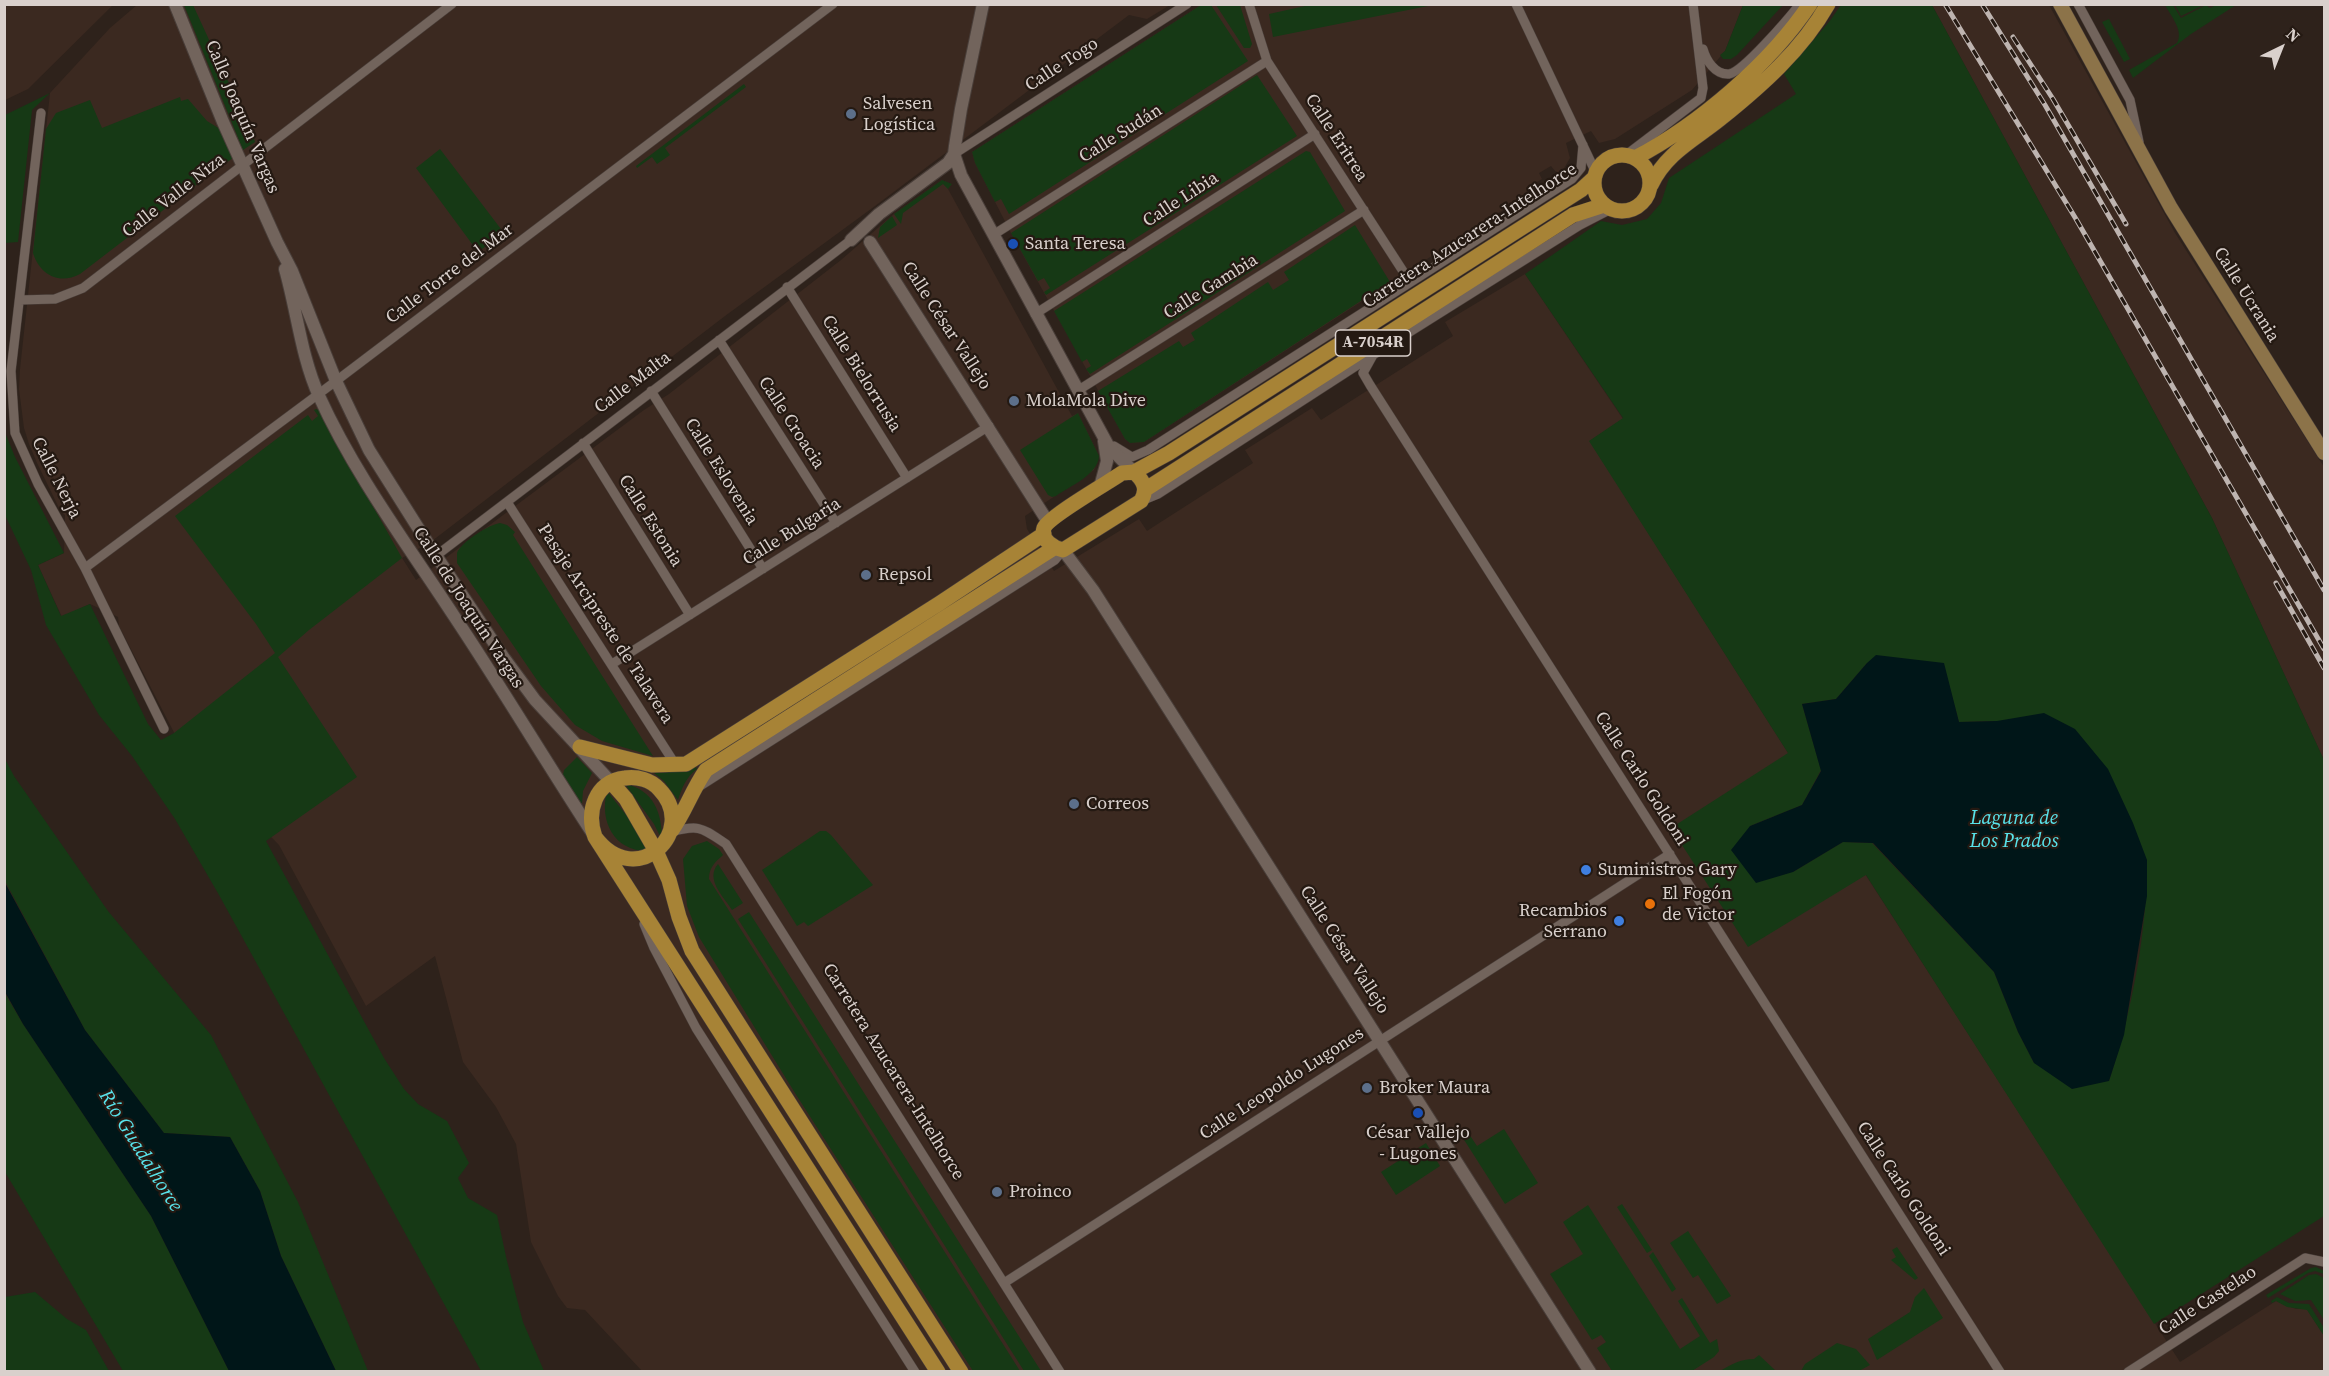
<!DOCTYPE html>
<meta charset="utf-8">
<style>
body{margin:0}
#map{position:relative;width:2329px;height:1376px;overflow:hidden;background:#2e221b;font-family:"Source Serif 4",serif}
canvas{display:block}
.frame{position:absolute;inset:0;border:6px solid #d9d0cc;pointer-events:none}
.north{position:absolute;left:2251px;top:18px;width:60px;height:60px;-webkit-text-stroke:4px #241912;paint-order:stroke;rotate:43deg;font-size:16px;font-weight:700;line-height:24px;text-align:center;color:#d9d0cc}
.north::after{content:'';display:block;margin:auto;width:21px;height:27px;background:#d9d0cc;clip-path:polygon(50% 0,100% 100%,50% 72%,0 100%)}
</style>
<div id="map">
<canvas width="2329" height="1376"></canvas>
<div class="frame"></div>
<div class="north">N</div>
</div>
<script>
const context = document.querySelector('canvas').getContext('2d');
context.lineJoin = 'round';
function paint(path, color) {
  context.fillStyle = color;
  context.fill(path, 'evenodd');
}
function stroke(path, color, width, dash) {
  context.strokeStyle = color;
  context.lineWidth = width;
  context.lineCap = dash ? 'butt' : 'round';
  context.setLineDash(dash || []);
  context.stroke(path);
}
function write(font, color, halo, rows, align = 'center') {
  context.font = font + ' "Source Serif 4",serif';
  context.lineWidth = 4.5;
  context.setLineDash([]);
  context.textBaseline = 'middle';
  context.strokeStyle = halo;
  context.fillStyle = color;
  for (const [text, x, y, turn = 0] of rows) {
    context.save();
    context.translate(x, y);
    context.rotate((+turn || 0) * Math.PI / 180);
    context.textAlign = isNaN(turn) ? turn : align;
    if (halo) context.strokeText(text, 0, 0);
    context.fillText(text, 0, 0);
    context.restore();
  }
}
paint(new Path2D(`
 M4 5 5 4 113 5 28 89 5 100Z
 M137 5H1170L1147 19 1129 15 875 206 725 316 432 541 402 558 416 580 644 410 669 394 841 260 894 214 942 180 952 184 948 189 1072 416 1078 413 1099 456 1094 470 1025 516 1027 529 1054 571 1139 519 1147 531 1153 527 1253 463 1245 450 1312 408 1321 420 1453 336 1445 322 1525 274 1623 419 1590 441 1788 753 1748 946 1865 874 2180 1362 2276 1301 2296 1309H2307L2324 1336V1371H642L585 1310 567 1308 558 1296 531 1242 516 1144 496 1107 463 1062 435 956 366 1006 279 845 180 744 119 626 118 617 90 604 62 617 38 565 64 553 65 515 60 510 37 463 29 444 24 428 19 389 20 369 50 93 110 28Z
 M1201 5H1743L1725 51 1692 90 1615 139 1599 143 1591 131 1566 143 1570 158 1563 170 1559 173 1555 171 1551 166 1539 173 1542 179 1527 188 1526 195 1144 442 1130 443 1125 439 1011 233 975 163 972 152Z
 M1932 5H2049L2175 233 2324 467V760L2212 518Z`), '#3b2920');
paint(new Path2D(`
 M1314 4H1433V5L1273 37 1269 14Z
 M184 5H193L252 133 255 142 243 150Z
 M1201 5H1211L1248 61 1009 214 1001 199 995 202 975 163 972 152Z
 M1216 5H1240L1252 44 1250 48H1244Z
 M1743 5H1783L1737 55 1731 59H1723L1720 55 1725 51Z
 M1841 5H1932L2212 518 2324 760V1216L2154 1324 1866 875 1748 947 1671 828 1788 753 1589 441 1623 418 1525 274 1601 221 1622 225 1647 219 1661 203 1669 178 1796 94 1784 74 1829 22ZM1867 663H1943L1959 722 1997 721 2147 860C2147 934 2132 1010 2109 1081L2034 1063 2018 1032 1994 972 1872 843 1843 842 1793 872 1750 826 1802 805 1821 770 1802 704 1836 699Z
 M2165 5H2173L2181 18 2206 5 2210 8 2216 5H2236L2191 34 2133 78 2129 70 2177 43C2184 31 2171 16 2165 5Z
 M2175 5H2204L2181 16Z
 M2109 19 2130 59 2124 62 2102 22Z
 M1257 75 1297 136 1046 295 1044 292 1050 288 1044 278 1038 281 1011 233Z
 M744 84 746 87 665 148 670 155 657 164 652 157 637 168 636 166Z
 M50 93 32 110 18 242 5 243V115Z
 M180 97 181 101 188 99 207 121 220 129 233 158 216 170 208 165 203 170 209 175 80 274C59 285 40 275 33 253L46 129 56 113 90 100 102 128Z
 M440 149 504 233 478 252 416 168Z
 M1306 151 1310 152 1345 211 1090 374 1086 369 1091 366 1087 359 1082 362 1054 311Z
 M942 180 952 184 948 189 943 184 903 213 901 224 894 214Z
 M892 216 897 225 878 238 880 227Z
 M1355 225 1390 282 1144 442 1130 443 1125 439 1098 391 1179 341 1183 347 1195 340 1191 333 1268 282 1273 290 1289 280 1284 272Z
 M316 409 319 410 402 558 309 630 278 657 357 777 266 841 384 1058 404 1089 418 1104 447 1121 469 1163 458 1178 468 1198 497 1215 507 1261 523 1322 544 1371H481L219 895 175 819 132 756 99 715 46 625 31 570 5 515 4 430 15 457 64 553 38 565 61 616 90 604 148 724 161 740 174 733 275 653 256 624 175 516 308 415 312 421 318 416 314 410Z
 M1078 413 1099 456C1098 475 1070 486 1056 496L1052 497 1048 495 1020 450Z
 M500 523 507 525 515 532 513 535 653 756 602 741 575 725 541 686 457 563C457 559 457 556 457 553 461 542 490 524 500 523Z
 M4 757 14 776 108 911 211 1035 298 1202 368 1371H336L281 1256 260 1191 230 1137 164 1133 85 1030 5 881Z
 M577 757 592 773 583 791 582 804 563 775 564 770Z
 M695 766 697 769C686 777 682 788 678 800L664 781 654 773 687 771Z
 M625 784C654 790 662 813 662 840L654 824Z
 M607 791 631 821 647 851C614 851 599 821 607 791Z
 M820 831H826L831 835 873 885 808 926 804 922 797 926 762 870Z
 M707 841 719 849 723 855C714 863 709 868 709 879L1020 1371H973L795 1093 699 937 687 906 683 859 692 846Z
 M718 864 743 903 732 910C723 896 705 879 718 864Z
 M749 912 1041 1371H1024L738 919Z
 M4 992 23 1024 151 1216 229 1371H123L5 1172Z
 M1504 1129 1538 1183 1505 1204 1461 1135 1467 1131 1477 1146Z
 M1426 1143 1440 1166 1396 1195 1381 1172Z
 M1622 1204 1652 1250 1647 1253 1617 1207Z
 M1588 1205 1680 1349 1700 1336 1678 1301 1682 1298 1710 1343 1717 1339 1719 1351 1714 1357 1692 1371H1612L1597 1348 1606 1342 1601 1335 1592 1340 1550 1274 1583 1254 1563 1222Z
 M1688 1231 1731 1296 1717 1304 1698 1275 1693 1278 1670 1243Z
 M1897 1247 1918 1278 1915 1280 1891 1260 1896 1257 1892 1250Z
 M1653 1252 1676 1289 1672 1292 1649 1256Z
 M2316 1267 2324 1271V1274L2315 1271 2308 1273 2268 1298 2266 1295 2311 1268Z
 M2316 1274 2324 1278V1320L2311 1300 2295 1301 2280 1294 2309 1275Z
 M1924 1288 1943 1318 1877 1360 1868 1339 1910 1312 1915 1297Z
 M35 1292 67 1319 86 1330 109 1371H5V1297Z
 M2277 1297 2289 1303 2309 1304 2324 1328V1336L2307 1310 2287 1307 2276 1301 2272 1303 2271 1301Z
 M1837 1343 1856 1349 1870 1365 1859 1371H1801L1805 1364Z
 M1759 1355 1776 1371H1720C1732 1364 1740 1359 1754 1359Z`), '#163915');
paint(new Path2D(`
 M1876 655 1944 663 1959 722 1997 721 2044 713 2075 729 2108 769 2133 823 2147 860V896L2124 1035 2109 1081 2072 1089 2034 1063 2018 1032 1994 972 1873 843 1843 842 1793 872 1756 883 1731 850 1750 826 1802 805 1821 771 1802 704 1836 699 1867 663Z
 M4 881 85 1030 164 1133 230 1137 260 1191 281 1256 336 1371H229L151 1216 23 1024 5 992Z`), '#001618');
const minor = new Path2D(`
 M1249 4 1267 61 1410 282
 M1516 4 1596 173
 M2078 4 2130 100 2139 142
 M1703 49C1706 60 1715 75 1729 74 1743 72 1789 18 1800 4
 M41 113 11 371 15 433 38 484 85 568 164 729
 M954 154 1187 4
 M1626 155 1701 98 1703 88 1693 4
 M993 235 1267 61
 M787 287 907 478
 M20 300 55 299 83 288 452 4
 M1035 314 1315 134
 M719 340 836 523
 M1373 355 1363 373 1370 385 2000 1372
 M651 391 763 569
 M1077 391 1364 210
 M583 443 690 615
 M1114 446 1132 457 1148 450 1572 179 1581 168 1583 145
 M1141 501 1158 494 1373 355 1580 225 1611 209
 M507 502 675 764
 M437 555 851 240
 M85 568 336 381 833 4
 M612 664 989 426
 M697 788 1055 560 1063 550
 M671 832C700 824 702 828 726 844L1060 1372
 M644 924 654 948 696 1028 915 1372
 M1004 1283 1670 854
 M2128 1372 2305 1258 2324 1262`);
const tertiary = new Path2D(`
 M175 4 223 122 277 242 292 271 336 381 369 450 427 542 504 658 535 700 611 782
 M983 4 961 109 955 146 954 154 961 175 1109 447 1134 472
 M851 240 879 214 948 163 954 154
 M870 242 1048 522
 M285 269C297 311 301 356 319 396 355 475 407 544 454 616 502 688 546 762 593 834
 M1100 487 1107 461 1104 441
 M1063 550 1093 590 1590 1372`);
const secondary = new Path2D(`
 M2060 4 2171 208 2324 453`);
const primary = new Path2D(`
 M1594 183a28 28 0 1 1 56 0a28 28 0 1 1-56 0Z
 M1635 158C1698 125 1770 64 1810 4
 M1651 185C1666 153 1694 140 1720 119 1761 86 1802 50 1828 4
 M1134 472C1144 481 1148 489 1141 501L1063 550C1054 548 1040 540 1044 528 1048 517 1109 482 1122 473L1134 472 1169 453 1581 190 1594 178
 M1146 489 1573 215 1604 205
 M580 747 652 765 686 764 940 603 1044 534
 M611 782 626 799 656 851 669 880 679 917 692 951 961 1372
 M672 830C685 812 692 790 706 770L1054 548
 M595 837C636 892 700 831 659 789 651 780 637 776 625 778 595 781 586 812 595 837L938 1372`);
stroke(minor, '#493e39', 10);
stroke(tertiary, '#493e39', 14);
stroke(secondary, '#493e39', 15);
stroke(primary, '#493e39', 16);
stroke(minor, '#72645c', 9);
stroke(tertiary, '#72645c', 12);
stroke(secondary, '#8c7349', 14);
stroke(primary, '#a78336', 15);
const rail = new Path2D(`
 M1945 4 2076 219 2324 649
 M1982 4 2045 105 2324 590
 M2013 37 2053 99 2126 224
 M2276 583 2324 668`);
stroke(rail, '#beb4b0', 5);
stroke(rail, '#241912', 3, [9]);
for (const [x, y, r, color] of [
 [851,114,6,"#5c6f8a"],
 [1013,244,6,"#1a4fb4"],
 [1014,401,6,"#5c6f8a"],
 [866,575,6,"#5c6f8a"],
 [1074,804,6,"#5c6f8a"],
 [1586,870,6,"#3f7fe0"],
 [1650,904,6,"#e8710a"],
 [1619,921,6,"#3f7fe0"],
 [1367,1088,6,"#5c6f8a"],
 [1418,1113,6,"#1a4fb4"],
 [997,1192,6,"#5c6f8a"]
]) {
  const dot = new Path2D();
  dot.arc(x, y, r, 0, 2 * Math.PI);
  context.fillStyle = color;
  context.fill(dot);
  stroke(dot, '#241912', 2);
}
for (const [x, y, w] of [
 [1373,343,75]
]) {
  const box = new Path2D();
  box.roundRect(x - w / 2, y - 13, w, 26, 4.5);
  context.fillStyle = '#241912';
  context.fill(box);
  stroke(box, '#d9d0cc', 1.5);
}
write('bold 16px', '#d9d0cc', null, [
 ["A-7054R",1373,343]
]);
write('18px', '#d9d0cc', '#241912', [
 ["Calle Togo",1062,65,-33],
 ["Calle Joaquín Vargas",242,117,67],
 ["Calle Sudán",1121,134,-32],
 ["Calle Eritrea",1336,138,57],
 ["Calle Valle Niza",174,196,-38],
 ["Calle Libia",1181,200,-33],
 ["Carretera Azucarera-Intelhorce",1470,236,-33],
 ["Calle Torre del Mar",450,274,-37],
 ["Calle Gambia",1211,287,-32],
 ["Calle Ucrania",2246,295,58],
 ["Calle César Vallejo",946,326,57],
 ["Calle Bielorrusia",861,374,58],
 ["Calle Malta",633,383,-37],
 ["Calle Croacia",791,423,57],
 ["Calle Eslovenia",721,472,58],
 ["Calle Nerja",56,478,63],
 ["Calle Estonia",650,521,58],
 ["Calle Bulgaria",792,532,-32],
 ["Calle de Joaquín Vargas",468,608,57],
 ["Pasaje Arcipreste de Talavera",605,624,57],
 ["Calle Carlo Goldoni",1641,779,57],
 ["Calle César Vallejo",1344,950,57],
 ["Carretera Azucarera-Intelhorce",893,1072,58],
 ["Calle Leopoldo Lugones",1282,1084,-33],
 ["Calle Carlo Goldoni",1903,1189,57],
 ["Calle Castelao",2208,1301,-33]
]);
write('18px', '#d9d0cc', '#241912', [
 ["Salvesen",863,104],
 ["Logística",863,125],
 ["Santa Teresa",1025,244],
 ["MolaMola Dive",1026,401],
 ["Repsol",878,575],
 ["Correos",1086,804],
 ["Suministros Gary",1598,870],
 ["El Fogón",1662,894],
 ["de Victor",1662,915],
 ["Recambios",1607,911,"right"],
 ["Serrano",1607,932,"right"],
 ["Broker Maura",1379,1088],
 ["César Vallejo",1418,1133,"center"],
 ["- Lugones",1418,1154,"center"],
 ["Proinco",1009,1192]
], 'left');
write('italic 20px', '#58e2ea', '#241912', [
 ["Laguna de",2014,819],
 ["Los Prados",2014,842],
 ["Río Guadalhorce",140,1151,58]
]);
</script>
